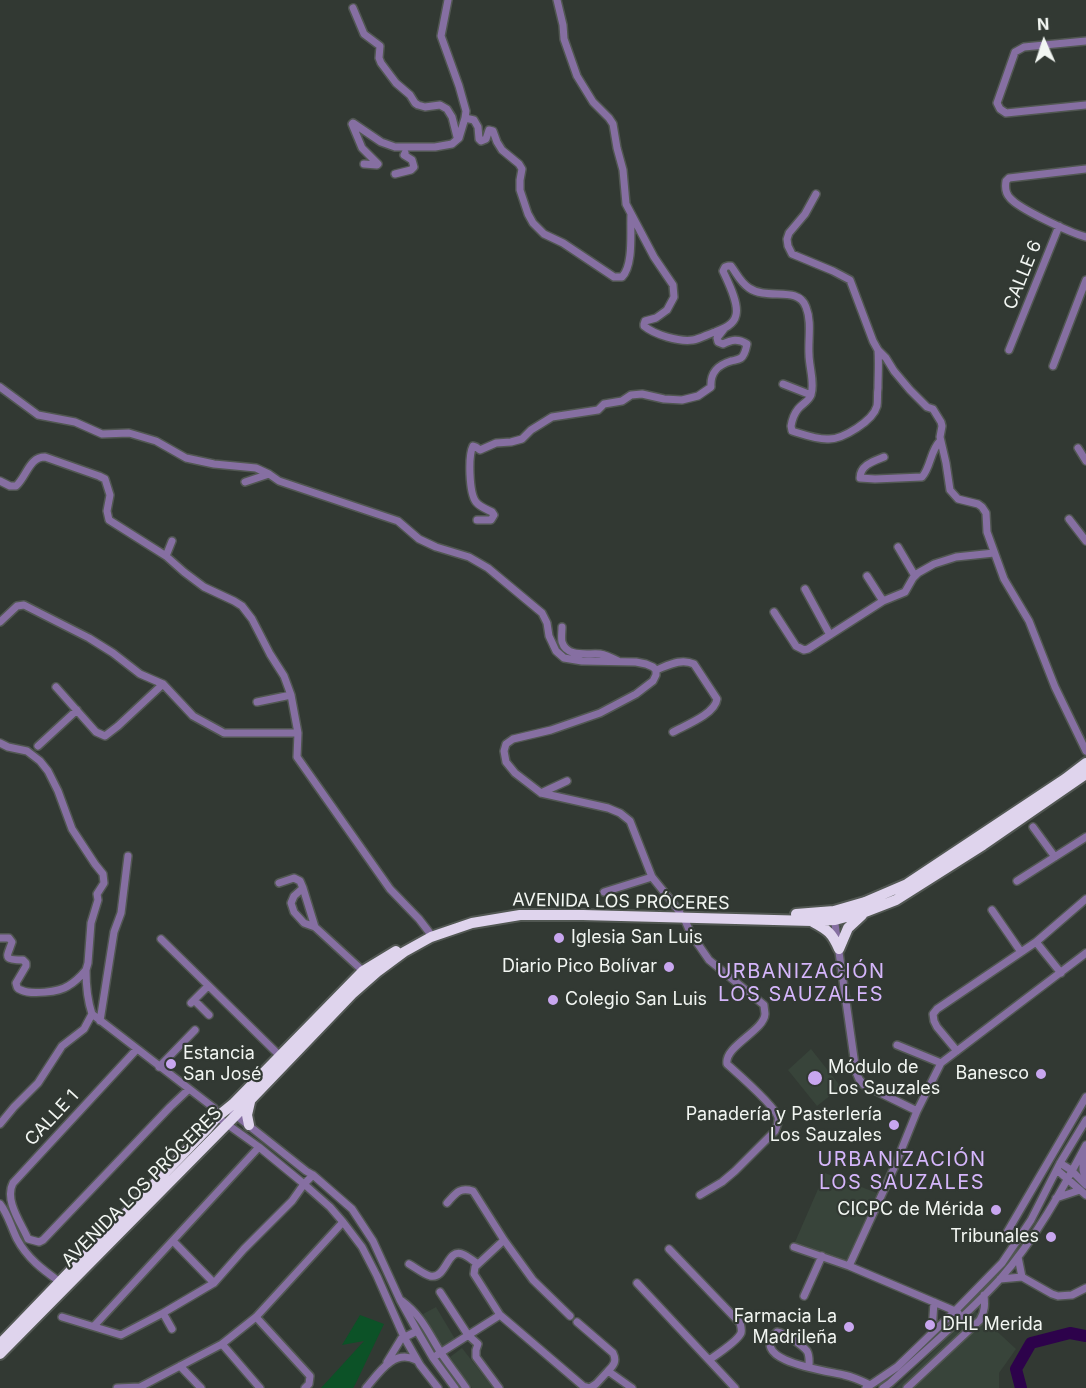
<!DOCTYPE html>
<meta charset="utf-8">
<style>
body{margin:0}
#map{position:relative;width:1086px;height:1388px;overflow:hidden;background:#323933;font-family:Inter,sans-serif}
canvas{display:block}
.north{position:absolute;left:1014px;top:12px;width:60px;height:60px;-webkit-text-stroke:4px #323933;paint-order:stroke;rotate:357deg;font-size:16px;font-weight:700;line-height:24px;text-align:center;color:#f2f6f2}
.north::after{content:'';display:block;margin:auto;width:21px;height:27px;background:#f2f6f2;clip-path:polygon(50% 0,100% 100%,50% 72%,0 100%)}
</style>
<div id="map">
<canvas width="1086" height="1388"></canvas>
<div class="north">N</div>
</div>
<script>
const context = document.querySelector('canvas').getContext('2d');
context.lineJoin = 'round';
function paint(path, color) {
  context.fillStyle = color;
  context.fill(path, 'evenodd');
}
function stroke(path, color, width, dash) {
  context.strokeStyle = color;
  context.lineWidth = width;
  context.lineCap = dash ? 'butt' : 'round';
  context.setLineDash(dash || []);
  context.stroke(path);
}
function write(font, color, halo, rows, align = 'center') {
  context.font = font + ' Inter,sans-serif';
  context.lineWidth = 4.5;
  context.setLineDash([]);
  context.textBaseline = 'middle';
  context.strokeStyle = halo;
  context.fillStyle = color;
  for (const [text, x, y, turn = 0] of rows) {
    context.save();
    context.translate(x, y);
    context.rotate((+turn || 0) * Math.PI / 180);
    context.textAlign = isNaN(turn) ? turn : align;
    if (halo) context.strokeText(text, 0, 0);
    context.fillText(text, 0, 0);
    context.restore();
  }
}
paint(new Path2D(`
 M811 1049 841 1087 817 1106 788 1070Z
 M825 1173 877 1193 847 1260 795 1242Z
 M436 1307 455 1339 442 1346 423 1314Z
 M975 1311 1016 1349 999 1373V1388H896Z
 M462 1348 493 1388H472L450 1357Z`), '#38443a');
paint(new Path2D(`
 M360 1315 384 1324 355 1385 353 1388H321L364 1341 342 1345Z`), '#0c5227');
stroke(new Path2D(`
 M1021 1388 1016 1369 1031 1343 1070 1333 1086 1336`), '#2d024b', 12);
const minor = new Path2D(`
 M557 0 563 25 564 39 577 76 593 102 609 118 613 124 617 148 623 170 626 204 654 257 673 285 674 297 667 310 656 318 645 321 644 324V326C655 335 679 342 693 340 700 339 708 334 715 332 723 329 734 325 736 315 739 303 728 282 723 271L725 267 728 266H731C737 274 740 282 749 288 768 301 798 285 806 307 812 322 808 339 809 354 809 367 815 383 811 395 809 401 802 404 798 409 794 414 792 420 791 426L792 431C802 434 818 440 829 439 843 439 873 421 877 406 878 400 877 394 878 388 878 375 879 363 878 350
 M353 8 364 34 380 46 379 58 381 63 396 83 410 95 415 103 418 105 425 107 440 105 447 109 452 117 457 137 459 138
 M1086 41 1024 47 1015 52 997 103 1000 109 1006 113 1086 105
 M465 118 474 120 478 127 479 139 481 141 486 139 489 130 493 131 497 142 502 150 519 164 522 169 520 180V190L528 214 533 223 544 234 563 243 614 277H622C634 265 630 230 631 214
 M364 164 377 165 378 164 362 148 352 124 353 123 381 142 395 147H435L452 144 459 138 465 118 466 111 459 86 441 36 448 0
 M1086 169 1009 178 1006 181C1005 187 1005 193 1010 198 1019 209 1071 233 1086 237
 M395 174 411 170 414 167 412 160 404 155 405 153
 M816 194 805 214 789 233 787 239 788 246 792 254 833 271 850 280 873 341 878 350 886 358 894 371 910 390 927 407 933 409 941 422 942 426 940 437 946 463 950 490 958 499 978 504 982 507 986 513 987 532 1004 579 1029 621 1055 687 1086 751
 M1009 350 1059 226
 M1053 366 1086 280
 M783 384 811 395
 M0 387 38 415 75 422 102 434 129 433 156 441 186 458 214 464 256 468 269 474 279 481 398 521 419 539 436 547 469 557 488 568 542 613 547 623 549 636 556 651 564 658 582 661 636 662 646 664 653 667 656 670V675L653 681 636 694 600 713 551 730 513 739 506 744 504 751 506 762 515 773 541 793 608 808 620 813 630 821 652 877 673 903 680 913
 M1078 448 1086 461
 M884 457C874 461 860 465 860 478L875 479 922 477C931 467 930 451 940 441
 M0 481 10 486H16C27 476 29 457 45 457L99 476 105 479 110 495 107 511 109 520 166 556 184 572 204 587 234 601 242 606 252 619 270 654 284 676 291 695 298 733 297 757 390 889 419 919 429 932
 M245 482 269 474
 M1069 519 1086 541
 M477 520H491L494 515 492 512C486 509 480 507 476 502 469 493 468 456 473 446L476 447 480 450 496 443 511 442 522 439 531 430 552 417 598 410 604 404 622 401 631 395 642 394 664 399 682 400 698 396 711 387C710 372 718 365 731 361 735 360 738 360 741 358 745 355 746 349 747 344 738 338 731 340 723 344L718 342 717 338 724 329
 M898 547 915 576
 M166 556 172 541
 M867 576 883 601
 M805 589 830 635
 M774 612 796 646 804 650 808 649 883 601 905 592 913 578 918 573 934 564 956 557 994 553
 M0 622 17 606 24 605 89 638 113 653 140 674 163 684 193 716 224 733H298
 M562 627C562 632 561 638 562 642 567 658 587 653 600 654 606 655 612 658 618 661
 M656 670C669 665 681 658 694 664L717 699C715 714 686 725 673 732
 M56 687 96 732 105 736 118 726 163 684
 M257 702 291 695
 M0 743 8 747 27 751 40 761 48 771 58 791 72 829 95 864 103 874 104 883 97 894 98 900 91 923 88 963 86 970
 M38 746 77 710
 M541 793 567 781
 M1033 827 1055 857
 M1017 881 1086 837
 M279 883 294 878 300 881 303 888 294 896 291 903 294 912 304 923 315 927 363 971
 M303 888 315 927
 M604 892 652 877
 M992 910 1021 952
 M834 917 856 1072 859 1079 864 1085 917 1111
 M684 918 691 934 709 960 764 1005C764 1006 765 1013 765 1014 764 1031 724 1046 727 1064 737 1073 775 1106 778 1117 779 1123 777 1126 775 1131L735 1171 722 1182 700 1195
 M0 938H9L12 942C7 957 2 960 23 960L26 963V966L16 983C17 987 17 989 21 990 31 995 59 992 68 986 75 982 81 976 86 970 86 986 87 999 92 1014L214 1108 217 1117 259 1147 304 1184 330 1207 343 1222 362 1247 377 1276 404 1337 420 1365 438 1388
 M161 939 279 1055
 M1036 942 1061 973
 M194 1000 209 1015
 M191 1003 208 986
 M100 1021 114 932 121 913 128 856
 M897 1045 941 1063
 M137 1049 13 1183C4 1200 21 1223 28 1239L39 1242 43 1240 170 1107 189 1089
 M957 1051 937 1027 934 1021 933 1014 937 1009 1036 942 1086 899
 M159 1067 195 1030
 M233 1113 306 1171 313 1175 352 1209 373 1241 400 1300 419 1334 433 1358 455 1388
 M0 1124 14 1107 38 1083 62 1046 84 1029 92 1014
 M1083 1151V1170L1086 1182
 M1060 1163 1071 1170 1086 1185
 M1057 1170 1086 1195
 M1056 1198 1080 1190
 M447 1203C456 1193 459 1187 473 1191L504 1240 533 1280 570 1316
 M0 1204C8 1214 11 1227 17 1239 27 1258 43 1270 60 1282
 M504 1240 475 1267 474 1274 500 1315 583 1386 590 1388 596 1384 608 1371 632 1388
 M173 1241 214 1283
 M1016 1241 1006 1234 1086 1097
 M794 1247 849 1266 955 1311 958 1313
 M669 1249 740 1323C741 1327 742 1329 741 1333 738 1341 716 1355 709 1360
 M1018 1257 1022 1277
 M409 1264C416 1268 423 1274 430 1276 446 1280 447 1248 462 1254 468 1256 473 1261 478 1264
 M849 1266 894 1168 917 1111 941 1063 1086 953
 M1000 1279 1022 1277 1052 1294 1058 1296 1072 1295 1086 1288
 M637 1283 735 1388
 M440 1292 468 1335 478 1344 476 1350V1357L499 1388
 M804 1296 822 1256
 M402 1301C422 1316 429 1334 441 1353 449 1365 458 1376 466 1388
 M163 1313 172 1329
 M62 1317 121 1335 163 1313 214 1283 244 1249 292 1201 304 1184 313 1175
 M256 1317 310 1376 309 1384 305 1388
 M577 1322 613 1353C617 1361 614 1365 608 1371
 M94 1326 259 1147
 M932 1332 934 1302
 M222 1344 260 1388
 M437 1355 500 1315
 M387 1362 401 1339 417 1331
 M180 1366 201 1388
 M809 1367C809 1362 810 1356 807 1351 802 1345 785 1333 777 1332 746 1361 828 1371 844 1375 853 1377 862 1381 870 1385
 M117 1388 140 1387 222 1344 256 1317 343 1222
 M366 1388C378 1374 394 1348 416 1360
 M866 1388 897 1367 955 1311 1002 1263 1031 1220 1060 1163 1086 1120
 M883 1388 890 1383C927 1349 966 1316 1000 1279 1034 1241 1062 1190 1086 1145
 M907 1388 980 1320C985 1311 985 1305 984 1295`);
const highway = new Path2D(`
 M796 914 834 911 865 902 907 884 1065 779 1086 763
 M813 922C828 930 832 933 839 949
 M839 949 848 928 862 915
 M249 1125 247 1115 250 1102
 M0 1344 207 1129 217 1117 233 1104 363 971 396 951
 M0 1354 236 1115 352 994 377 972 404 952 431 937 472 923 520 915H583L812 921 835 920 865 912 896 900 983 845 1086 774`);
stroke(minor, '#515752', 10);
stroke(highway, '#515752', 14);
stroke(minor, '#866fa2', 7);
stroke(highway, '#dfd4ed', 10);
for (const [x, y, r, color] of [
 [559,938,6,"#c8a6ef"],
 [669,967,6,"#c8a6ef"],
 [553,1000,6,"#c8a6ef"],
 [171,1064,6,"#c8a6ef"],
 [1041,1074,6,"#c8a6ef"],
 [815,1078,8,"#c8a6ef"],
 [894,1125,6,"#c8a6ef"],
 [996,1210,6,"#c8a6ef"],
 [1051,1237,6,"#c8a6ef"],
 [930,1325,6,"#c8a6ef"],
 [849,1327,6,"#c8a6ef"]
]) {
  const dot = new Path2D();
  dot.arc(x, y, r, 0, 2 * Math.PI);
  context.fillStyle = color;
  context.fill(dot);
  stroke(dot, '#323933', 2);
}
write('18px', '#f2f6f2', '#323933', [
 ["CALLE 6",1023,275,-68],
 ["AVENIDA LOS PRÓCERES",621,902,1],
 ["CALLE 1",52,1118,-47],
 ["AVENIDA LOS PRÓCERES",142,1187,-45]
]);
write('18px', '#f2f6f2', '#323933', [
 ["Iglesia San Luis",571,938,"left"],
 ["Diario Pico Bolívar",657,967],
 ["Colegio San Luis",565,1000,"left"],
 ["Estancia",183,1054,"left"],
 ["San José",183,1075,"left"],
 ["Módulo de",828,1068,"left"],
 ["Los Sauzales",828,1089,"left"],
 ["Banesco",1029,1074],
 ["Panadería y Pasterlería",882,1115],
 ["Los Sauzales",882,1136],
 ["CICPC de Mérida",984,1210],
 ["Tribunales",1039,1237],
 ["Farmacia La",837,1317],
 ["Madrileña",837,1338],
 ["DHL Merida",942,1325,"left"]
], 'right');
context.letterSpacing = '1.5px';
write('20px', '#d5b6fb', '#323933', [
 ["URBANIZACIÓN",801,972],
 ["LOS SAUZALES",801,995],
 ["URBANIZACIÓN",902,1160],
 ["LOS SAUZALES",902,1183]
]);
context.letterSpacing = '0px';
</script>
